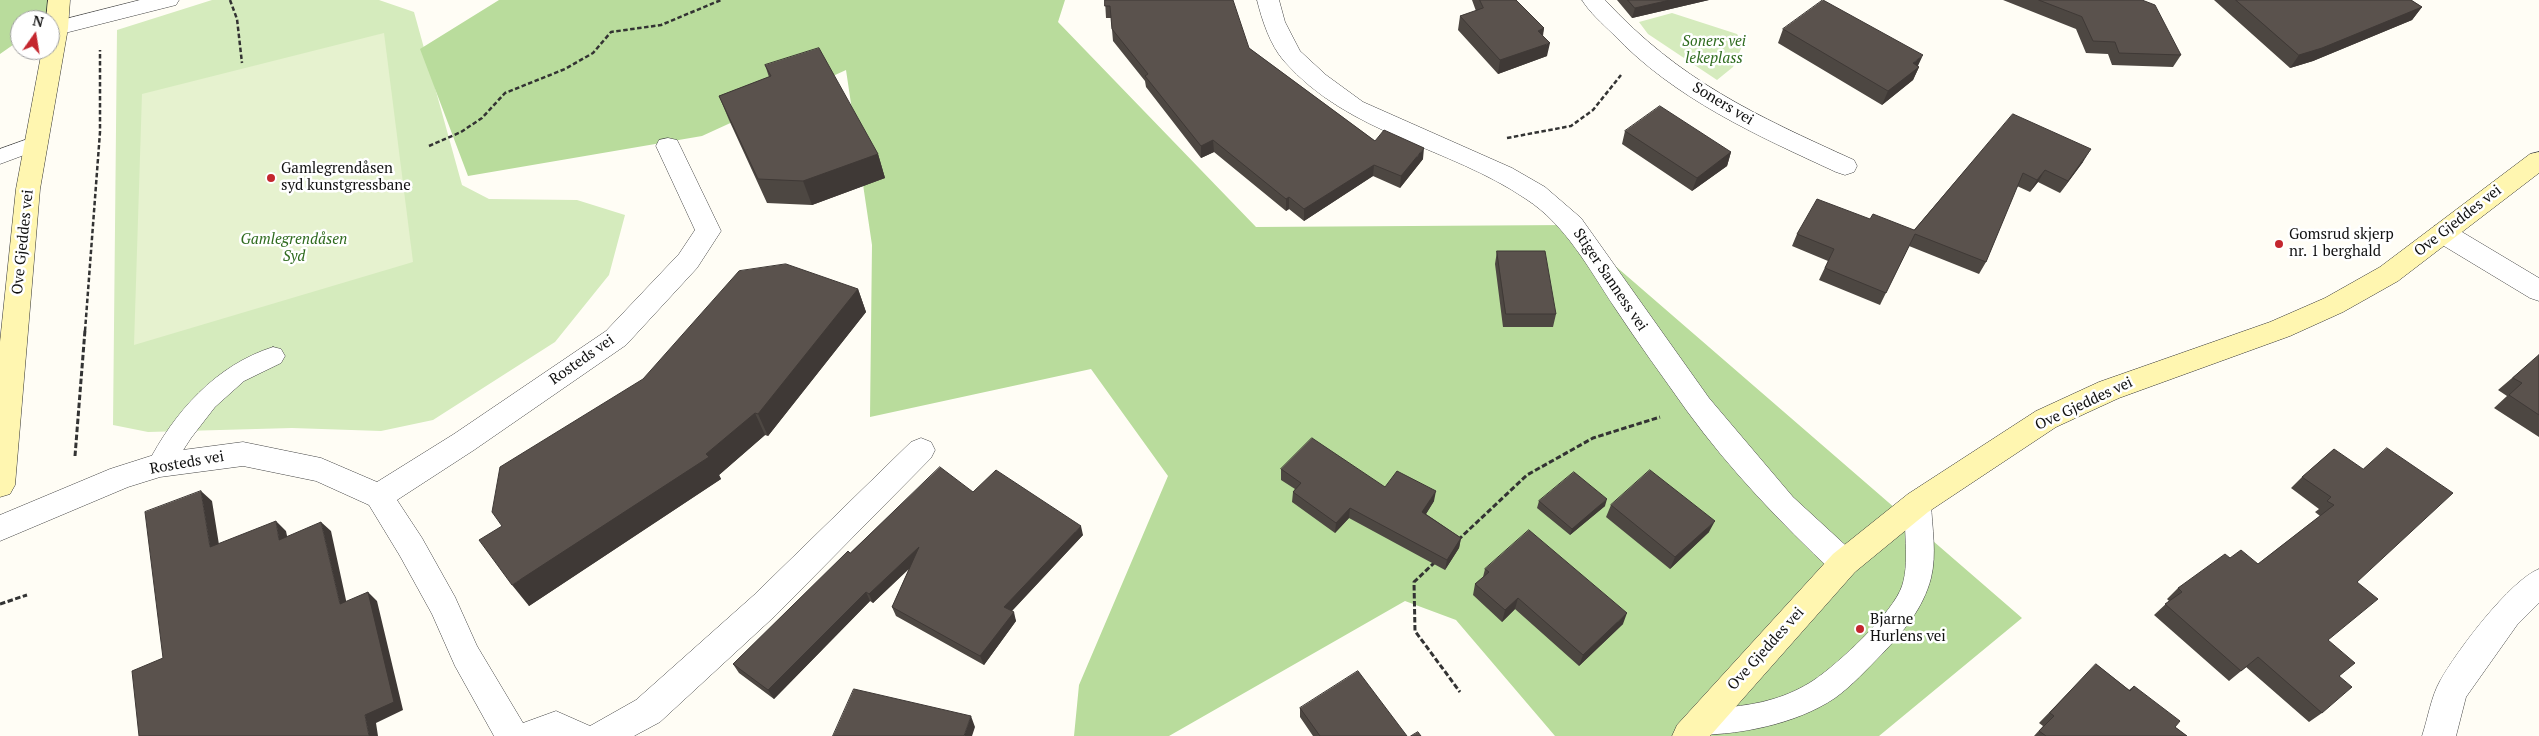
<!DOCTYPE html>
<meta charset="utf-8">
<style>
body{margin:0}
#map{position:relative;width:2539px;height:736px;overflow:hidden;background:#fffdf5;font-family:"PT Serif",serif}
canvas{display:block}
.north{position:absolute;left:10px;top:10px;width:50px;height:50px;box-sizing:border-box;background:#fff;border:1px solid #a0a0a0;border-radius:50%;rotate:13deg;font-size:14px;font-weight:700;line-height:20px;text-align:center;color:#111}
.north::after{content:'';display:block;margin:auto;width:18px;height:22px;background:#c4262e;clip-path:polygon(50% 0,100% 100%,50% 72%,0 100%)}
</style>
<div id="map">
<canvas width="2539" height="736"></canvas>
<div class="north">N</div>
</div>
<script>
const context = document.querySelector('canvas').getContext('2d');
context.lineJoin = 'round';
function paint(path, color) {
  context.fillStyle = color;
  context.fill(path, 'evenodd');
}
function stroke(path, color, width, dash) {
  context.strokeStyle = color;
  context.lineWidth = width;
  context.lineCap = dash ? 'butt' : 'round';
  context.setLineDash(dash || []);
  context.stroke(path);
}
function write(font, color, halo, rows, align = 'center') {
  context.font = font + ' "PT Serif",serif';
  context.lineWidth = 5;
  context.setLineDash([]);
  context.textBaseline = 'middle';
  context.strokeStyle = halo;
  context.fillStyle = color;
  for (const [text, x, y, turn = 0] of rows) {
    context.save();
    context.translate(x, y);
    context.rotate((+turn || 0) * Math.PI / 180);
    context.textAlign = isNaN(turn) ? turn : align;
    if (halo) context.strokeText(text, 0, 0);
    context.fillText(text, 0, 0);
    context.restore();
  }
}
paint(new Path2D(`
 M212 0H379L414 12 462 185 489 199 577 200 625 215 609 275 555 342 433 420 381 431 292 428 148 432 113 425 117 30Z
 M1672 13 1737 34 1743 44 1733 67 1717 80 1648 34 1639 22Z`), '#d5ebbd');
paint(new Path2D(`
 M0 0H57L50 20H20V40L0 54Z
 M499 0H1065L1058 22 1256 227 1568 225 2022 618 1879 736H1555L1456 620 1405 601 1169 736H1074L1079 685 1168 476 1091 369 870 417 872 245 846 70 702 136 468 176 420 49Z`), '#b9dc9c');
paint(new Path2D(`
 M384 33 413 262 134 345 142 94Z`), '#e6f2cf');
const lane = new Path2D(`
 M36 136 43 138 46 143 43 148 0 164V149Z
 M273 347 281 349 285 356 281 363 244 381 215 407 191 438 169 472 160 475 151 472 147 465C174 412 216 365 273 347Z
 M1918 492 1927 495 1931 503C1932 528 1937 554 1931 578 1923 609 1903 632 1882 654 1867 669 1853 685 1835 698 1795 725 1735 736 1687 735L1683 726 1687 717C1714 706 1745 708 1773 699 1787 695 1802 688 1814 680 1838 664 1893 613 1902 586 1912 557 1899 515 1909 495Z`);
const street = new Path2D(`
 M140 0H179L176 5 168 7 57 35 50 33V23Z
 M1257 0H1279L1285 22 1300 51 1326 75 1363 102 1512 168 1545 187 1581 218 1709 398 1793 497 1855 554 1859 563 1855 572 1844 576 1833 572C1781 523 1730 470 1687 411 1663 377 1638 343 1615 308 1589 269 1566 225 1526 199 1448 146 1349 135 1284 61 1270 45 1262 20 1257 0Z
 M1582 0H1605C1680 81 1755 115 1854 160L1857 166 1854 172 1845 175 1836 172C1756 135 1675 99 1613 34 1602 23 1590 13 1582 0Z
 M668 138 677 140 680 146 721 231 697 268 626 345 474 450 397 500 422 538 455 597 477 646 523 723 556 711 590 726 636 700 754 595 911 442 921 438 931 442 935 450 931 458 776 615 660 722 634 736H494L455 666 432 614 400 556 369 505 316 481 243 466 160 477 128 487 0 541V515L110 469 160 453 243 442 321 458 377 482 454 434 606 331 679 254 695 230 656 146 659 140Z
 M2443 224 2452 226 2539 278V301L2530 298 2434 240 2430 233 2434 226Z
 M2539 569V603L2517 625 2466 697 2456 736H2422C2428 718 2431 697 2440 681 2456 652 2510 580 2539 569Z`);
const secondary = new Path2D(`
 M48 0H70L68 28 40 189 15 485 10 494 0 497V342L16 189 42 50H50V20H46Z
 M2539 152V173L2398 281 2343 312 2290 336 2119 398 2056 427 1928 512 1855 572 1710 736H1672L1677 725 1833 554 1908 494 2036 411 2099 382 2270 322 2325 298 2380 267 2530 154Z`);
stroke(lane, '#444', 1);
stroke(street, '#444', 1);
stroke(secondary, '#333', 1);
stroke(new Path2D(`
 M230 0 237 19 242 63
 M1507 138 1571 126 1593 110 1621 75
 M429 146 461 132 482 118 505 93 565 69 593 53 611 32 661 25 721 0
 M85 331 100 132V50`), '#333', 2.5, [4.5, 2.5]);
stroke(new Path2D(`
 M75 456 85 330
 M1458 540 1527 475 1593 438 1660 417
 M1435 562 1414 582 1415 631 1460 692
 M0 604 27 595`), '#333', 3, [5.5, 2.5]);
paint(lane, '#fff');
paint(street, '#fff');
paint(secondary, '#fff6b0');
paint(new Path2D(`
 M1105 0 1249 48 1375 141 1423 159 1400 188 1373 176 1304 221 1289 209 1286 211 1214 152 1201 158 1146 87 1145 81 1113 41 1111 18H1106Z
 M1472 0H1516L1544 28 1543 36 1547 56 1498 74 1458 30 1460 16 1476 11Z
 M1617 0H1709L1632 18Z
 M2003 0H2142L2181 55 2173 67 2112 65 2108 54 2086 53 2076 29Z
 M2214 0H2411L2422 7 2412 20 2313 61 2290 68Z
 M1783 29 1918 66 1919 67 1913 80 1882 105 1778 43Z
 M765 65 878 154 885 178 812 205 767 203 729 120 719 96 769 77Z
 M2013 114 2083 162 2060 193 2038 182 2030 192 2017 186 1986 262 1979 274 1909 246 1880 305 1819 280 1828 261 1792 246 1797 234 1870 219 1914 230Z
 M1625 131 1731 152 1727 166 1692 191 1622 144Z
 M1497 251 1556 314 1553 327H1503L1495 264Z
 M858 289 866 312 768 436 765 435 719 475 721 479 529 606 502 526Z
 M2539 355V437L2494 408 2507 396 2498 390Z
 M2334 449 2357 582 2328 640 2339 676 2322 713 2309 722 2246 667 2229 681 2154 615 2169 601 2167 599 2178 588 2230 558 2258 564 2320 516 2315 512 2319 509 2291 488 2302 477Z
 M1281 469 1385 487 1434 501 1426 514 1461 538 1459 548 1445 570 1349 518 1335 533 1292 502 1293 492 1295 489 1281 480Z
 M973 492 1083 535 1012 611 1016 621 984 665 896 616 892 607 909 569 873 603 870 601 774 699 739 673 733 664 850 553Z
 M1539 501 1605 506 1570 535 1537 508Z
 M1611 505 1709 532 1670 569 1606 517Z
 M1485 569 1623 624 1579 666 1515 609 1502 622 1473 595 1475 584 1483 577Z
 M2096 664 2129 690 2134 686 2175 727 2187 736H2034L2043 726 2039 723Z
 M1300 708 1407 736H1313L1300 717Z`), '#4d4742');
paint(new Path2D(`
 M1670 0H1709L1632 18 1635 8Z
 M2422 7 2412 20 2313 61 2290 68 2299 55Z
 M1544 28 1541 42 1538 31Z
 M1550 43 1547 56 1498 74 1500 60Z
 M1923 55 1917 68 1919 67 1913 80 1882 105 1888 91 1913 63Z
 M1213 140 1214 152 1201 158V146Z
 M1424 148 1423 159 1400 188 1401 176Z
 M2091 149 2083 162 2060 193 2068 181Z
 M1731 152 1727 166 1692 191 1697 178Z
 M878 154 885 178 812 205 803 181Z
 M1374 165 1373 176 1304 221V209Z
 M2045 170 2038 182 2030 192 2037 180Z
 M1289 197V209L1286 211V199Z
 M858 289 866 312 768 436 758 414Z
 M755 413 765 435 719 475 721 479 529 606 512 585 706 454Z
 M201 491 212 501 221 557 210 547Z
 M1436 491 1434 501 1421 522 1422 512Z
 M1607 499 1605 506 1570 535 1572 529Z
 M1350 508 1349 518 1335 533 1336 523Z
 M276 521 286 531 290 550 279 540Z
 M1715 521 1709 532 1670 569 1675 557Z
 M321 522 331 531 349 614 340 604Z
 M1081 526 1083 535 1007 616 1004 607Z
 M1461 538 1459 548 1445 570 1447 560Z
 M919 547 922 556 873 603 869 594Z
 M368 592 377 601 403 710 376 723 378 736H369L365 715Z
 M866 592 870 601 774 699 768 690Z
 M1518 598 1515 609 1502 622 1505 610Z
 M1014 612 1016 621 984 665 980 656Z
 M1627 613 1623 624 1579 666 1583 655Z
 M971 716 975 727 972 736H964Z`), '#3f3936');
const building = new Path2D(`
 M1105 0H1233L1249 48 1375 141 1384 130 1424 148 1401 176 1374 165 1304 209 1289 197 1286 199 1213 140 1201 146 1145 76 1148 74 1112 29 1110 6H1105Z
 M1480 0H1516L1544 28 1538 31 1550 43 1500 60 1460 16 1483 8Z
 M1628 0H1670L1635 8Z
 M1823 0 1923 55 1913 63 1919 67 1888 91 1783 29Z
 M2039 0H2142L2155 5 2181 55 2119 53 2115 42 2093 41 2082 17Z
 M2236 0H2411L2422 7 2322 48 2299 55Z
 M819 48 878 154 803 181 758 179 719 96 771 76 765 65Z
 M1660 106 1731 152 1697 178 1625 131Z
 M2013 114 2091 149 2068 181 2045 170 2037 180 2023 173 1986 262 1915 234 1886 293 1825 268 1834 249 1797 234 1817 199 1870 219 1873 214 1914 230Z
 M1497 251H1545L1556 314H1506Z
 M786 264 858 289 758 414 755 413 706 454 709 457 512 585 479 540 502 526 492 512 500 467 643 379 739 271Z
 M2539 355V415L2509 395 2522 383 2513 378Z
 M1312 438 1385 487 1397 471 1436 491 1422 512 1461 538 1447 560 1350 508 1336 523 1293 492 1301 483 1281 469Z
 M2387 448 2453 493 2357 582 2378 599 2328 640 2355 663 2339 676 2352 687 2322 713 2258 657 2241 671 2165 604 2182 592 2178 588 2225 554 2230 558 2241 550 2258 564 2334 505 2327 501 2331 497 2302 477 2334 449 2363 469Z
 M940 467 973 492 996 470 1081 526 1004 607 1014 612 980 656 892 607 919 547 869 594 866 592 768 690 733 664 848 551 850 553Z
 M1650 470 1715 521 1675 557 1611 505Z
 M1574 472 1607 499 1572 529 1539 501Z
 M201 491 210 547 276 521 279 540 321 522 340 604 368 592 394 702 365 715 369 736H139L132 671 163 658 145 512Z
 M1529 530 1627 613 1583 655 1518 598 1505 610 1475 584 1489 572 1485 569Z
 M2096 664 2130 691 2134 686 2180 721 2175 727 2187 736H2046L2039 731 2054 716 2050 713Z
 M1358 671 1407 736H1320L1300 708Z
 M854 689 971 716 964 736H833Z
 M1418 732 1421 736H1411Z`);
paint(building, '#5a524d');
stroke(building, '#3f3936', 1);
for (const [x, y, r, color] of [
 [271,178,5,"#c4262e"],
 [2279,244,5,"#c4262e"],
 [1860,629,5,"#c4262e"]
]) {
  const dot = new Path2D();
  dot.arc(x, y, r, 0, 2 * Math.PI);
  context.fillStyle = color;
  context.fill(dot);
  stroke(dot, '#fff', 2);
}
write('italic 15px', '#2f6b1f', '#fff', [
 ["Soners vei",1714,42],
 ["lekeplass",1714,59],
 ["Gamlegrendåsen",294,240],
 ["Syd",294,257]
]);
write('15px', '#111', '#fff', [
 ["Soners vei",1723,104,31],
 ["Ove Gjeddes vei",2458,221,-38],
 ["Ove Gjeddes vei",23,242,-84],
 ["Stiger Sanness vei",1610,280,56],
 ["Rosteds vei",582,360,-35],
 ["Ove Gjeddes vei",2084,404,-25],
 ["Rosteds vei",187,463,-10],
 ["Ove Gjeddes vei",1766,649,-48]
]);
write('15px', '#111', '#fff', [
 ["Gamlegrendåsen",281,169],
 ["syd kunstgressbane",281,186],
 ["Gomsrud skjerp",2289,235],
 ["nr. 1 berghald",2289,252],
 ["Bjarne",1870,620],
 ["Hurlens vei",1870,637]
], 'left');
</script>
